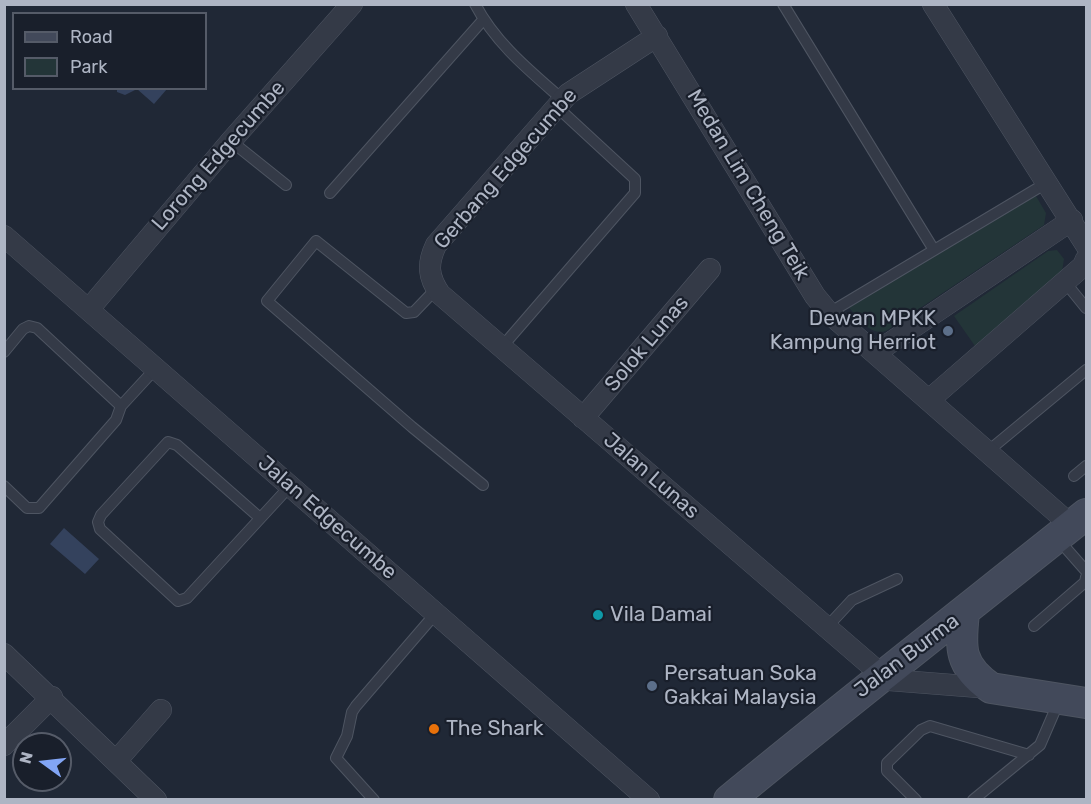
<!DOCTYPE html>
<style>
body{margin:0}
#map{position:relative;width:1091px;height:804px;overflow:hidden;background:#202836;font-family:Rubik,sans-serif}
canvas{display:block}
.frame{position:absolute;inset:0;border:6px solid #aeb5c4;pointer-events:none}
.legend{position:absolute;left:12px;top:12px;width:195px;height:78px;box-sizing:border-box;background:#191f2b;border:2px solid #555b68;margin:0;padding:8px 10px;list-style:none;font-size:18px;color:#aeb5c4}
.legend li{display:flex;align-items:center;gap:12px;height:30px}
.legend b{width:30px;border:2px solid #555b68}
.north{position:absolute;left:12px;top:732px;width:60px;height:60px;box-sizing:border-box;background:#191f2b;border:2px solid #555b68;border-radius:50%;rotate:285deg;font-size:16px;font-weight:700;line-height:24px;text-align:center;color:#aeb5c4}
.north::after{content:'';display:block;margin:auto;width:21px;height:27px;background:#82a5f5;clip-path:polygon(50% 0,100% 100%,50% 72%,0 100%)}
</style>
<div id="map">
<canvas width="1091" height="804"></canvas>
<div class="frame"></div>
<ul class="legend">
<li><b style="height:8px;background:#42495a"></b>Road</li>
<li><b style="height:16px;background:#233538"></b>Park</li>
</ul>
<div class="north">N</div>
</div>
<script>
const context = document.querySelector('canvas').getContext('2d');
context.lineJoin = 'round';
function paint(path, color) {
  context.fillStyle = color;
  context.fill(path, 'evenodd');
}
function stroke(path, color, width, dash) {
  context.strokeStyle = color;
  context.lineWidth = width;
  context.lineCap = dash ? 'butt' : 'round';
  context.setLineDash(dash || []);
  context.stroke(path);
}
function write(font, color, halo, rows, align = 'center') {
  context.font = font + ' Rubik,sans-serif';
  context.lineWidth = 4.5;
  context.setLineDash([]);
  context.textBaseline = 'middle';
  context.strokeStyle = halo;
  context.fillStyle = color;
  for (const [text, x, y, turn = 0] of rows) {
    context.save();
    context.translate(x, y);
    context.rotate((+turn || 0) * Math.PI / 180);
    context.textAlign = isNaN(turn) ? turn : align;
    if (halo) context.strokeText(text, 0, 0);
    context.fillText(text, 0, 0);
    context.restore();
  }
}
paint(new Path2D(`
 M1036 196 1046 213 1044 225 886 331C870 336 860 319 849 308Z
 M1057 250 1064 259 1062 272 975 346 954 316 1048 251Z`), '#233538');
paint(new Path2D(`
 M117 89 166 88 167 89 154 104 137 89 125 95 117 92Z
 M64 528 99 559 85 574 50 544Z`), '#34425d');
const lane = new Path2D(`
 M475 4C496 44 530 71 563 100
 M783 4 934 250
 M231 141 286 185
 M330 193 483 20
 M1065 282 1086 308
 M436 289 414 312 406 313 316 241 267 301 412 427 483 485
 M829 313 1048 182
 M501 348 635 193V179L557 107
 M4 352 23 329 29 326 37 328 121 406 116 420 39 508H27L4 486
 M121 406 156 368
 M987 452 1086 370
 M1074 476 1086 466
 M260 518 177 445 168 442 101 515 98 522 100 529 178 601 187 598 290 486
 M1057 538 1086 571
 M1034 626 1085 582 1086 577
 M827 627 852 600 897 579
 M374 800 336 758 347 736 352 712 356 706 436 613
 M916 800 887 771V763L921 730 930 726 1029 755
 M973 800 1040 745 1059 701`);
const street = new Path2D(`
 M636 4 815 296 829 313 1072 526
 M933 4 1086 245
 M657 36 568 94 436 245C427 264 428 277 440 294L882 675
 M4 236 649 800
 M89 309 231 141 352 4
 M875 353 1072 220
 M929 400 1083 266 1086 259
 M583 418 710 269
 M4 654 156 800
 M876 679 991 688
 M4 745 52 697
 M117 760 161 710`);
const secondary = new Path2D(`
 M964 613C960 648 959 666 991 688L1086 703
 M729 800C847 703 967 609 1086 514`);
stroke(lane, '#4e5562', 12);
stroke(street, '#4e5562', 22);
stroke(secondary, '#4e5562', 32);
stroke(lane, '#343a47', 10);
stroke(street, '#343a47', 21);
stroke(secondary, '#42495a', 30);
for (const [x, y, r, color] of [
 [948,331,6,"#5c6f8a"],
 [598,615,6,"#0f9aa8"],
 [652,686,6,"#5c6f8a"],
 [434,729,6,"#e8710a"]
]) {
  const dot = new Path2D();
  dot.arc(x, y, r, 0, 2 * Math.PI);
  context.fillStyle = color;
  context.fill(dot);
  stroke(dot, '#191f2b', 2);
}
write('21px', '#aeb5c4', '#191f2b', [
 ["Lorong Edgecumbe",219,156,-49],
 ["Gerbang Edgecumbe",506,169,-49],
 ["Medan Lim Cheng Teik",748,185,59],
 ["Solok Lunas",647,344,-50],
 ["Jalan Lunas",651,476,41],
 ["Jalan Edgecumbe",327,518,41],
 ["Jalan Burma",907,656,-37]
]);
write('21px', '#aeb5c4', '#191f2b', [
 ["Dewan MPKK",936,319,"right"],
 ["Kampung Herriot",936,343,"right"],
 ["Vila Damai",610,615],
 ["Persatuan Soka",664,674],
 ["Gakkai Malaysia",664,698],
 ["The Shark",446,729]
], 'left');
</script>
